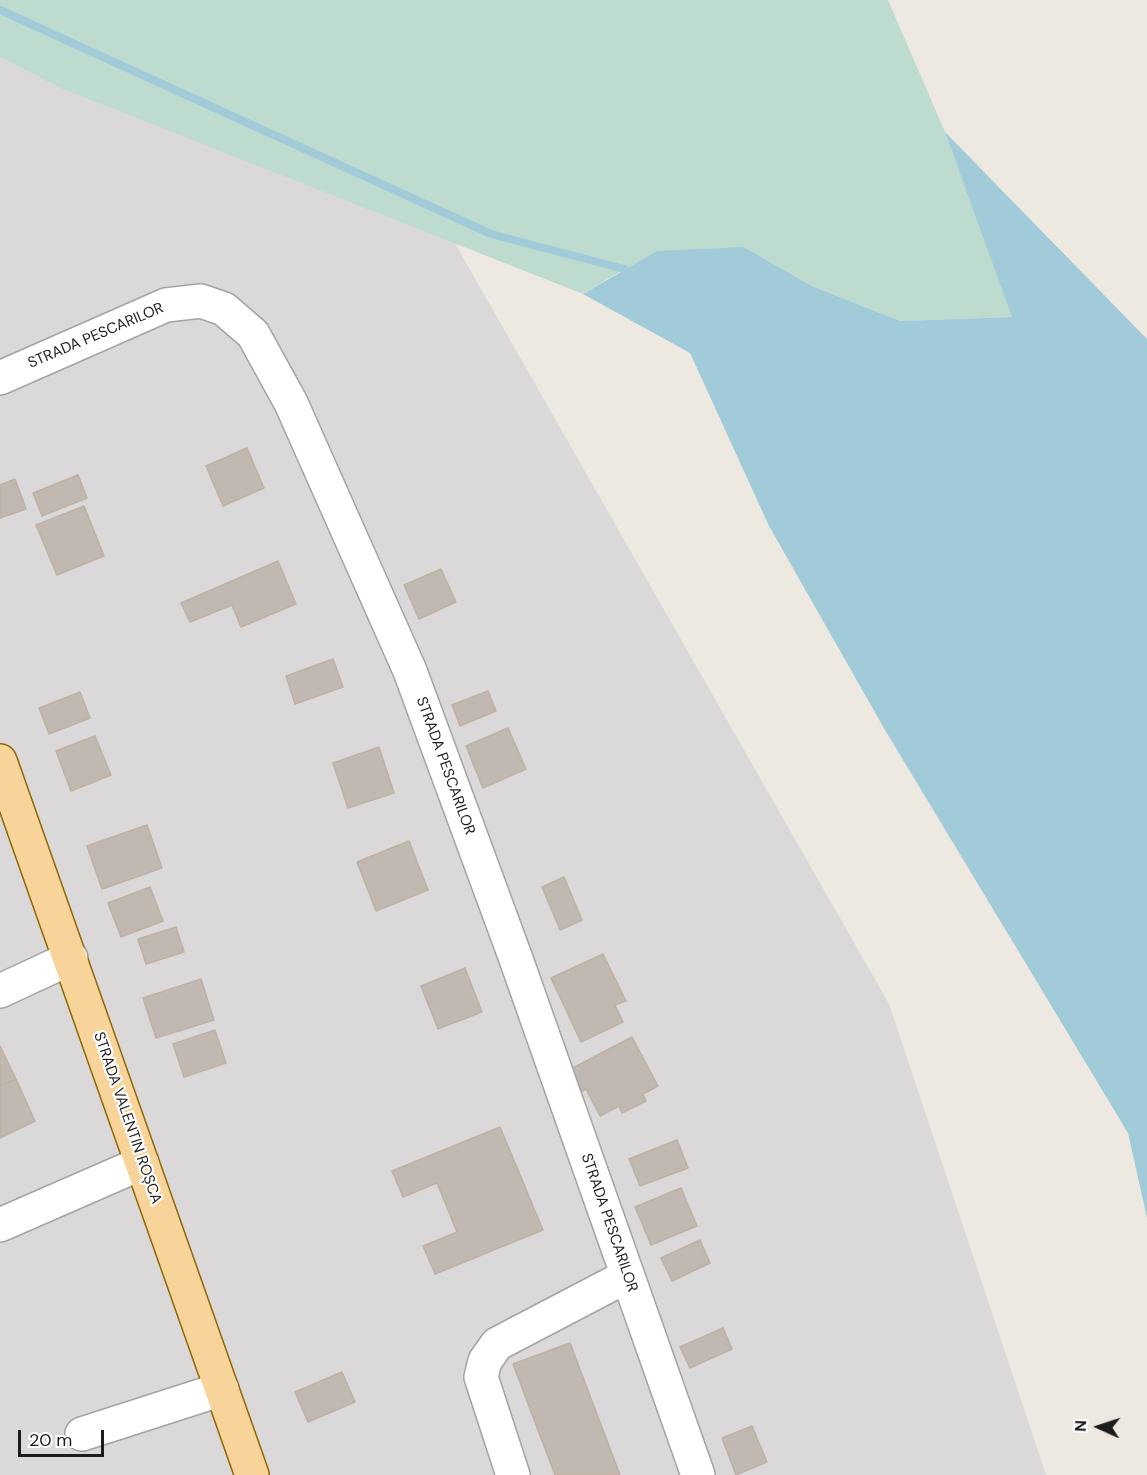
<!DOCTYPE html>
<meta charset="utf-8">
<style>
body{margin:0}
#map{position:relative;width:1147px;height:1475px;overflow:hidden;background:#ede9e1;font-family:"DM Sans",sans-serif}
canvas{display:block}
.north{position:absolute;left:1069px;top:1397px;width:60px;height:60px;-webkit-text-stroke:4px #fff;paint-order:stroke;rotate:273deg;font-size:16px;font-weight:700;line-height:24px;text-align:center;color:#1c1c1c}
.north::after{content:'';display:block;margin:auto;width:21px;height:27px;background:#1c1c1c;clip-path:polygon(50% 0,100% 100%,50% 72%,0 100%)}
.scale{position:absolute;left:18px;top:1430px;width:86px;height:27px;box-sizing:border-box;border:3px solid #1c1c1c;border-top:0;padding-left:8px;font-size:18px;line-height:21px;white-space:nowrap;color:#1c1c1c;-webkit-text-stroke:4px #fff;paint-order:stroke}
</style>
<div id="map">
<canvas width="1147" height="1475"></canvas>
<div class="north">N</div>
<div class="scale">20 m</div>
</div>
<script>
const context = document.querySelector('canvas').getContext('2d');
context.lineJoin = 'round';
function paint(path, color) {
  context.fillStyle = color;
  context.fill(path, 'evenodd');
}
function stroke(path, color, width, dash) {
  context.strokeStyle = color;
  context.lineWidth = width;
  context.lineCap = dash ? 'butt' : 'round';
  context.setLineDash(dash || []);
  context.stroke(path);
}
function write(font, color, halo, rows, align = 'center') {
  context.font = font + ' "DM Sans",sans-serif';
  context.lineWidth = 4.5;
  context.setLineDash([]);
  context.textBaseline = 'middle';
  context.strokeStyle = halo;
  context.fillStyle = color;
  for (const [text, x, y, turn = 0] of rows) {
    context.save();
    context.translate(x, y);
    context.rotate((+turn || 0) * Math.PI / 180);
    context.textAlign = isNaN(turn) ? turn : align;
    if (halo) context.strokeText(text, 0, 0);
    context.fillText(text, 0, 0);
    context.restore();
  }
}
paint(new Path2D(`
 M0 0H316L889 1004 1046 1475H0Z`), '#dad8d8');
paint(new Path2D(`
 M0 0H888L945 132 1013 317 900 321 812 286 744 247 624 269 583 294 63 89 0 57Z`), '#bedbcf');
paint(new Path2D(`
 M945 132 1147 339V1218L1128 1133 885 730 769 526 690 353 583 294 657 251 744 247 812 286 900 321 1012 317Z`), '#a2cbda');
stroke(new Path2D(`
 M0 10 491 234 624 269`), '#a2cbda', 8);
const building = new Path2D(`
 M247 448 264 488 223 506 206 466Z
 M78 475 87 498 42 516 33 493Z
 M15 479 26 509 0 518V485Z
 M84 506 104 556 57 575 36 525Z
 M278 561 296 604 241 627 232 605 190 622 181 603Z
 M441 569 456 602 419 619 404 585Z
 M333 659 343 687 295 704 286 676Z
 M488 691 496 711 460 726 452 705Z
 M80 692 90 718 49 734 39 708Z
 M508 728 526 769 483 788 466 746Z
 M95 736 111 775 71 791 56 751Z
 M379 747 394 793 348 808 333 763Z
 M147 825 162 868 102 889 87 846Z
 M409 841 428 890 376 911 357 862Z
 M564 877 582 920 560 930 542 887Z
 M150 887 163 921 121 937 108 903Z
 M176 927 184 952 146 964 138 939Z
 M603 954 626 1001 615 1005 623 1022 581 1042 551 978Z
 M465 968 482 1012 438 1029 421 986Z
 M201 979 214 1020 156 1038 143 998Z
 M215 1030 226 1063 184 1077 173 1044Z
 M632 1037 658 1086 643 1094 646 1101 622 1113 619 1106 600 1116 586 1089 578 1093 567 1071Z
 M0 1046 16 1079 0 1086Z
 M16 1079 35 1121 0 1138V1086Z
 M500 1127 543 1230 435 1274 423 1246 457 1232 437 1183 403 1197 392 1171Z
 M677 1140 688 1168 640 1186 629 1159Z
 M681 1188 697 1226 651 1245 635 1207Z
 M700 1240 710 1263 672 1281 661 1258Z
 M723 1328 732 1349 690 1368 680 1347Z
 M570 1343 620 1475H555L513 1364Z
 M342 1372 355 1402 308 1422 295 1392Z
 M752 1426 767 1462 736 1475 722 1438Z`);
paint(building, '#c1b9b1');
stroke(building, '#beb1a4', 1.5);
const minor = new Path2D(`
 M0 378 166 305 201 301 224 309 253 334 291 403 410 671 516 959 698 1475
 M0 991 71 958
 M0 1225 142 1163
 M82 1434 222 1389
 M513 1475 481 1377 485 1361 497 1344 627 1276`);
const major = new Path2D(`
 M0 761 252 1475`);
stroke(minor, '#a3a3a3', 36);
stroke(major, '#8f6704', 36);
stroke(minor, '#fff', 33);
stroke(major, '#f9d49a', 33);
write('15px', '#1c1c1c', '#fff', [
 ["STRADA PESCARILOR",96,336,-23],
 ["STRADA PESCARILOR",445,766,70],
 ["STRADA VALENTIN ROȘCA",127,1118,71],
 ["STRADA PESCARILOR",609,1223,71]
]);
</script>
